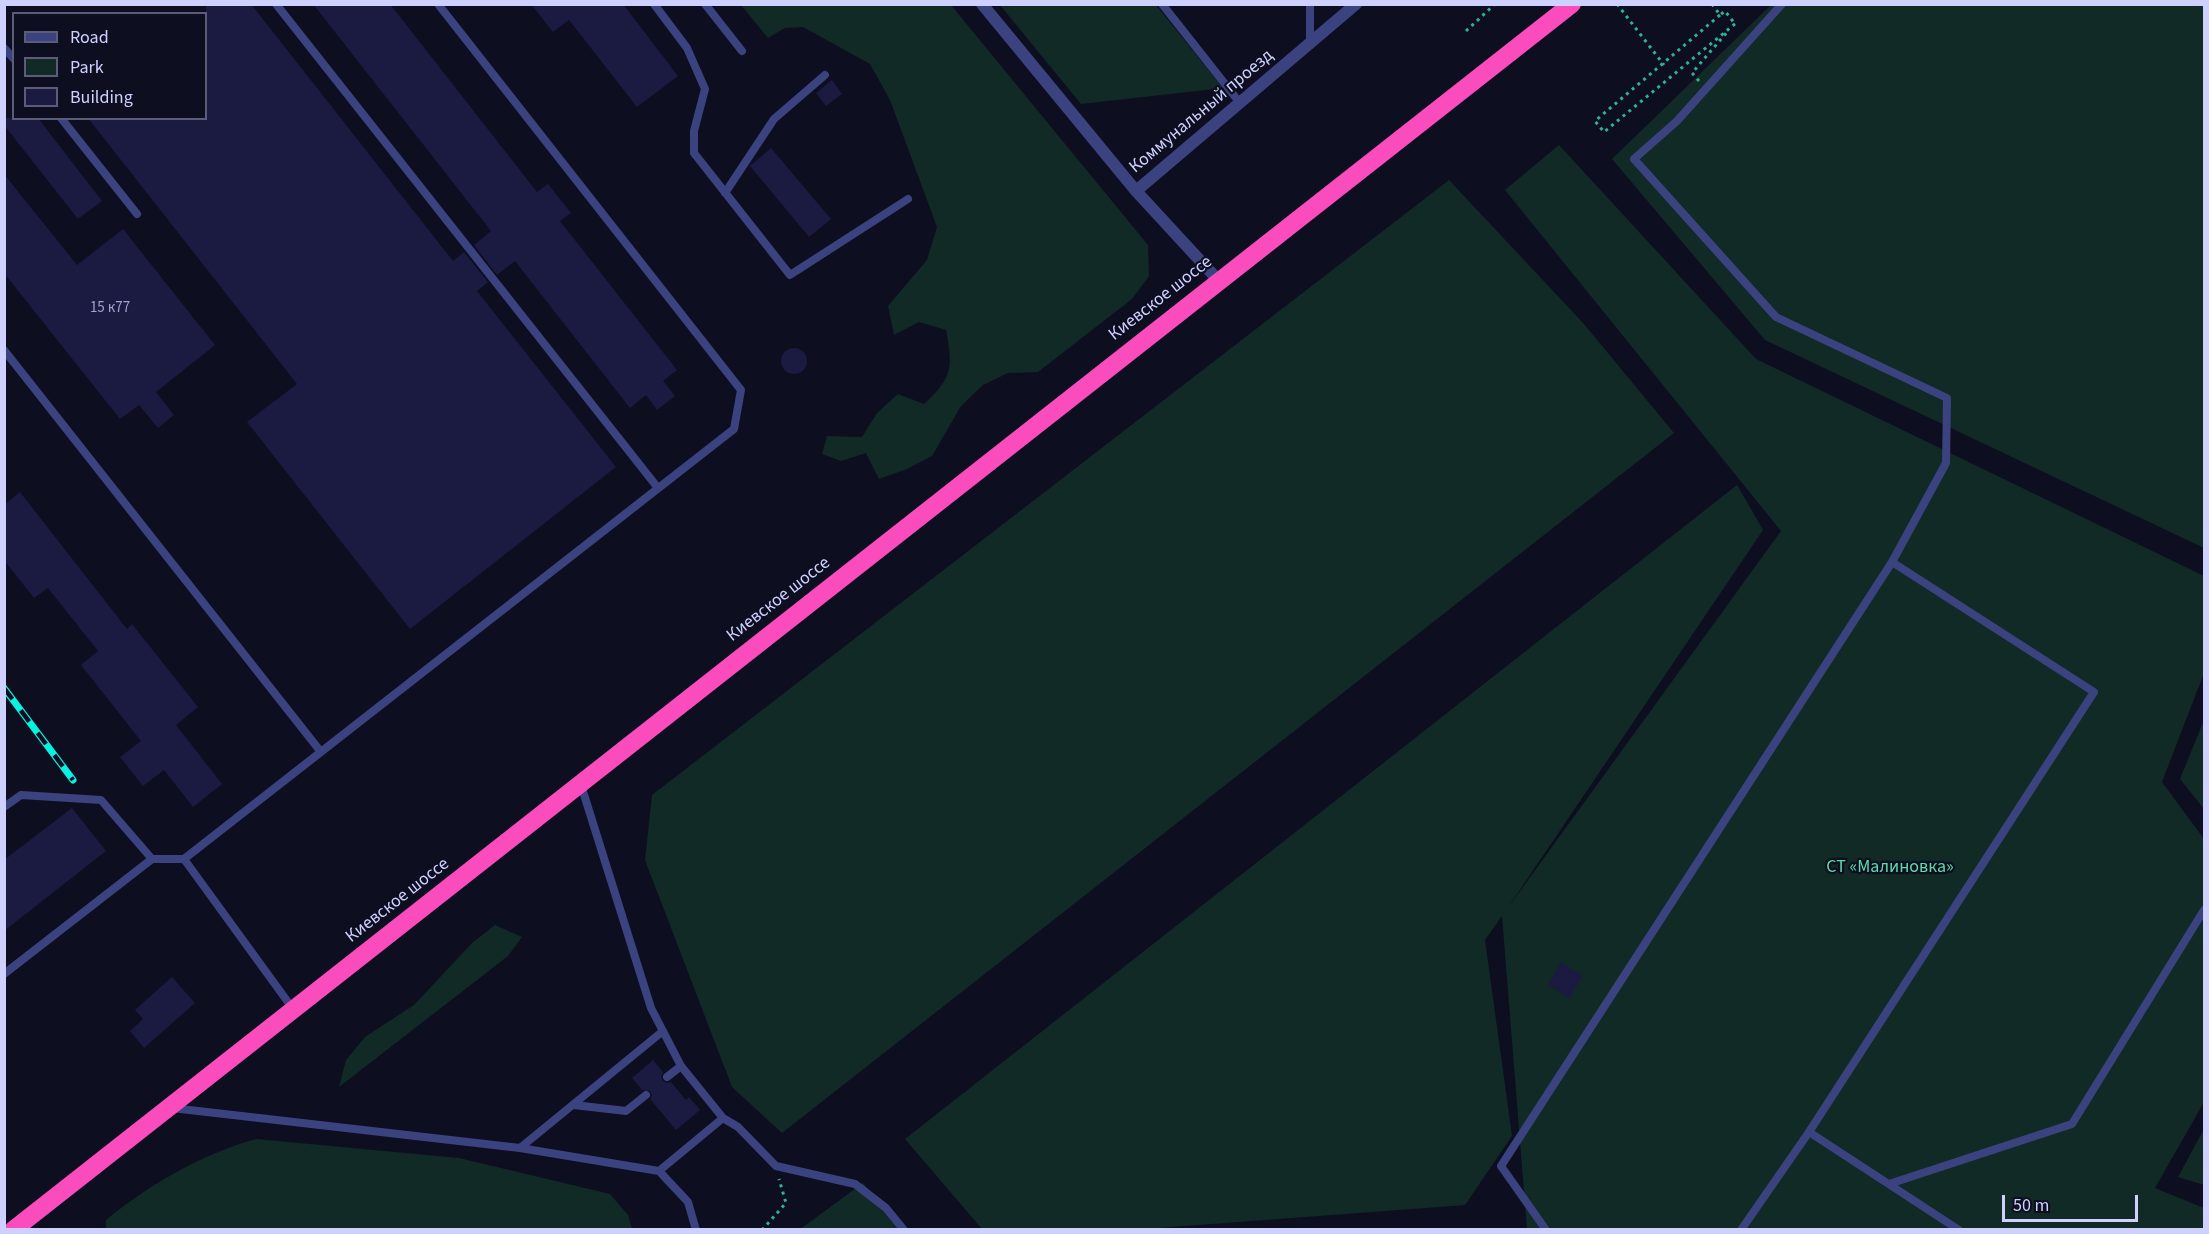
<!DOCTYPE html>
<meta charset="utf-8">
<style>
body{margin:0}
#map{position:relative;width:2209px;height:1234px;overflow:hidden;background:#0e0e21;font-family:"Source Sans 3",sans-serif}
canvas{display:block}
.frame{position:absolute;inset:0;border:6px solid #ced1fe;pointer-events:none}
.legend{position:absolute;left:12px;top:12px;width:195px;height:108px;box-sizing:border-box;background:#0e0e21;border:2px solid #5b5c79;margin:0;padding:8px 10px;list-style:none;font-size:18px;color:#ced1fe}
.legend li{display:flex;align-items:center;gap:12px;height:30px}
.legend b{width:30px;border:2px solid #5b5c79}
.scale{position:absolute;left:2002px;top:1195px;width:136px;height:27px;box-sizing:border-box;border:3px solid #ced1fe;border-top:0;padding-left:8px;font-size:18px;line-height:21px;white-space:nowrap;color:#ced1fe;-webkit-text-stroke:4px #0e0e21;paint-order:stroke}
</style>
<div id="map">
<canvas width="2209" height="1234"></canvas>
<div class="frame"></div>
<ul class="legend">
<li><b style="height:8px;background:#3a437f"></b>Road</li>
<li><b style="height:16px;background:#112a25"></b>Park</li>
<li><b style="height:16px;background:#1b1a41"></b>Building</li>
</ul>
<div class="scale">50 m</div>
</div>
<script>
const context = document.querySelector('canvas').getContext('2d');
context.lineJoin = 'round';
function paint(path, color) {
  context.fillStyle = color;
  context.fill(path, 'evenodd');
}
function stroke(path, color, width, dash) {
  context.strokeStyle = color;
  context.lineWidth = width;
  context.lineCap = dash ? 'butt' : 'round';
  context.setLineDash(dash || []);
  context.stroke(path);
}
function write(font, color, halo, rows, align = 'center') {
  context.font = font + ' "Source Sans 3",sans-serif';
  context.lineWidth = 4.5;
  context.setLineDash([]);
  context.textBaseline = 'middle';
  context.strokeStyle = halo;
  context.fillStyle = color;
  for (const [text, x, y, turn = 0] of rows) {
    context.save();
    context.translate(x, y);
    context.rotate((+turn || 0) * Math.PI / 180);
    context.textAlign = isNaN(turn) ? turn : align;
    if (halo) context.strokeText(text, 0, 0);
    context.fillText(text, 0, 0);
    context.restore();
  }
}
paint(new Path2D(`
 M741 5H951L1148 245 1149 276 1132 299 1038 372 1008 373 983 385 961 406 932 456 907 469 879 479 866 453 841 461 822 454 827 436 862 437 877 413 898 394 924 404C953 377 953 368 946 330L919 322 894 335 888 306 927 260 937 227 890 100 870 64 803 27 785 28 768 38Z
 M1000 5H1156L1223 88 1081 104Z
 M1771 5H2204V548L1765 340 1612 159Z
 M1559 145 1756 359 2204 576V673L2162 782 2204 839V1102L2155 1188 2204 1208V1229H1527L1502 916 1485 940 1512 1136 1465 1205 1145 1229H982L905 1139 1737 485 1763 530 1507 909 1781 531 1505 190Z
 M1449 180 1584 324 1674 433 782 1133 732 1087 645 860 652 795Z
 M2204 720V809L2180 779Z
 M495 925 522 937 508 956 339 1087 346 1060 365 1037 414 1005 472 943Z
 M2204 1129V1185L2178 1177Z
 M256 1139 459 1158 610 1194 628 1215 632 1229H106V1220C150 1184 202 1154 256 1139Z
 M863 1183 899 1229 799 1230Z`), '#112a25');
paint(new Path2D(`
 M206 4H251L453 261 464 252 488 282 477 291 616 467 410 629 247 422 297 384 88 118H206Z
 M313 4H390L537 192 548 184 571 213 560 221 677 370 663 381 675 396 657 410 646 395 630 408 515 261 497 275 474 245 491 231Z
 M531 4H623L678 76 637 107 569 20 553 32Z
 M832 80 842 94 826 106 816 93Z
 M4 118H38L102 201 78 219 4 125Z
 M771 148 831 219 809 237 750 166Z
 M4 174 77 265 123 229 215 345 156 392 174 415 158 428 139 405 120 419 4 273Z
 M781 361a13 13 0 1 1 26 0a13 13 0 1 1-26 0Z
 M20 492 127 629 132 624 198 707 176 725 222 784 193 807 164 770 143 786 120 757 141 741 81 665 98 651 48 588 34 598 4 560V505Z
 M72 808 106 851 4 931V860Z
 M1561 962 1583 976 1569 998 1548 985Z
 M172 977 195 1003 144 1048 130 1031 143 1019 135 1010Z
 M653 1060 663 1072 661 1077 663 1081 667 1083 671 1082 686 1100 689 1097 700 1110 676 1130 650 1099 652 1095 650 1091 642 1090 632 1078Z`), '#1b1a41');
stroke(new Path2D(`
 M1617 4 1664 65
 M1712 4 1720 15 1725 11 1735 24
 M1720 15 1595 121 1604 132 1736 23
 M1466 31 1495 4
 M1699 81 1692 73 1728 31
 M762 1230 786 1203 779 1179`), '#31b093', 3, [3, 4.5]);
stroke(new Path2D(`
 M276 4 658 488
 M654 4 687 48 705 89 694 131V153L790 275 908 199
 M705 4 742 51
 M1162 4 1240 103
 M1310 45V4
 M4 48 14 59
 M61 118 137 214
 M725 193 774 119 825 75
 M4 350 321 752
 M1892 562 2094 692 1809 1132 1959 1230
 M4 807 21 795 101 800 152 859
 M4 974 152 859H184
 M293 1009 184 859 734 429 741 390 438 4
 M667 1077 681 1066
 M574 1105 626 1111 646 1095
 M172 1108 520 1148 663 1031
 M723 1118 738 1127 776 1166 855 1184 886 1208 904 1230
 M520 1148 659 1171 723 1118 681 1066 651 1008 581 785
 M659 1171 688 1202 696 1230
 M1889 1184 2072 1124 2204 910
 M1546 1230 1501 1166 1892 562 1946 463 1947 398 1776 317 1634 159 1677 121 1782 4
 M1741 1230 1809 1132`), '#3a437f', 8);
stroke(new Path2D(`
 M982 4 1136 191 1218 280
 M1136 191 1356 4`), '#3a437f', 12);
stroke(new Path2D(`
 M13 1230 1572 4`), '#fb4cbd', 18);
const rail = new Path2D(`
 M4 688 73 780`);
stroke(rail, '#06f3e3', 7);
stroke(rail, '#0e0e21', 4.5, [14]);
write('15px', '#a1a3cf', null, [
 ["15 к77",110,309]
]);
write('18px', '#ced1fe', '#0e0e21', [
 ["Коммунальный проезд",1202,112,-40],
 ["Киевское шоссе",1161,299,-38],
 ["Киевское шоссе",779,600,-38],
 ["Киевское шоссе",398,901,-38]
]);
write('18px', '#5cdca7', '#0e0e21', [
 ["СТ «Малиновка»",1890,868]
]);
</script>
